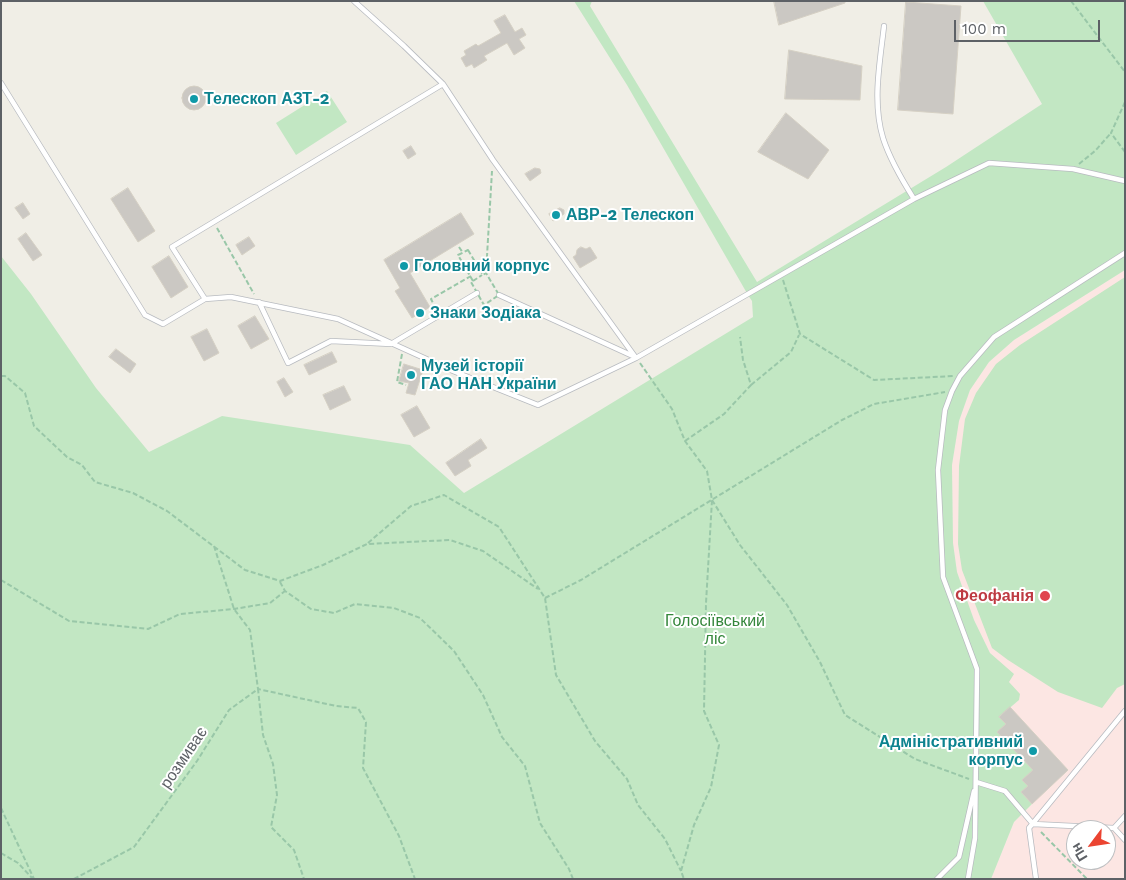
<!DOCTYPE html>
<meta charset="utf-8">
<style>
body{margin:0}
#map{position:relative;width:1126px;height:880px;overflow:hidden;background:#f0eee6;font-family:"Work Sans",sans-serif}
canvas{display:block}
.frame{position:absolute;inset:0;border:2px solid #5d6166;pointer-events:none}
.north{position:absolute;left:1066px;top:820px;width:50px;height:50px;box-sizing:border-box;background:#fff;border:1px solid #bec0c2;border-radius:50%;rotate:239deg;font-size:14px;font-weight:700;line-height:20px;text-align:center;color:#5d6166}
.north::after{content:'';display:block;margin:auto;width:18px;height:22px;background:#eb4431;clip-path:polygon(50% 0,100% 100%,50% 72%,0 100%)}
.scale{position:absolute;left:954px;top:20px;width:146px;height:22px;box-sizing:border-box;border:2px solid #5d6166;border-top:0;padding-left:6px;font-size:15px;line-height:18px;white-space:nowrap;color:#5d6166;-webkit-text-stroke:4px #fff;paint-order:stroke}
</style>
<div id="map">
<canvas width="1126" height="880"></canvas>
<div class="frame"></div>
<div class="north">Пн</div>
<div class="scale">100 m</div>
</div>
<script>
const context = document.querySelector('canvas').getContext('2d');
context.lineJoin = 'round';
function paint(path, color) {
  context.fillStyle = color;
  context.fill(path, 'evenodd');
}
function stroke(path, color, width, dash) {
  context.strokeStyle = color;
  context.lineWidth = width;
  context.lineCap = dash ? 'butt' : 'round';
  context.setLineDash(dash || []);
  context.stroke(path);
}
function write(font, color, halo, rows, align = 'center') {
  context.font = font + ' "Work Sans",sans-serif';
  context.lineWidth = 4;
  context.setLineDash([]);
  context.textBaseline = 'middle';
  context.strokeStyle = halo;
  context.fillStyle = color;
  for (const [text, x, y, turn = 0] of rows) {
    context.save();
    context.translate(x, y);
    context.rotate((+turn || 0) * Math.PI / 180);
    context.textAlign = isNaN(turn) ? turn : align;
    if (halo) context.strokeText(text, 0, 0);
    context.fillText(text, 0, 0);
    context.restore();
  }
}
paint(new Path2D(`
 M1125 270V879H991L1014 822 1032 804 1021 792 1022 780 997 732 999 717 1019 700 1009 682 990 653 974 620 957 572 953 543 952 465 959 421 970 390 989 362 1014 340ZM1076 830H1106V860H1076Z`), '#fce6e3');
paint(new Path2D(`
 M574 1H592L590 6 757 282 946 167 1042 104 983 1H1125V270L1014 340 989 362 970 390 959 421 952 465 953 543 957 572 974 620 990 653 1014 674 1009 682 1020 694 1019 700 999 717 1006 724 997 732 1033 770 1022 780 1028 786 1021 792 1032 804 1014 822 991 879H1V256L31 294 96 388 149 452 222 416 410 445 464 493 753 317 752 301 748 295 627 85Z
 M327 91 347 122 296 155 276 123Z
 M1125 277V684L1117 688 1102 708 1058 692 1008 660 992 648 962 570 958 544 959 466 965 419 976 393 996 364 1020 345Z`), '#c2e7c3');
const building = new Path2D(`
 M774 1H845V3L779 25Z
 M906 2 961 6 953 114 898 110Z
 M505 15 515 32 522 28 526 35 519 39 525 48 514 55 507 43 484 56 487 60 474 68 472 64 466 67 461 58 466 55 464 51 476 44 478 46 501 33 494 21Z
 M789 50 862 66 860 100 785 99Z
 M182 98a12 12 0 1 1 24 0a12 12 0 1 1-24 0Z
 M786 113 829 150 808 179 758 152Z
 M411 146 416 154 408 159 403 151Z
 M535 168 540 169 541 173 530 181 525 174Z
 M128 188 155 231 138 242 111 199Z
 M23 203 30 214 23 219 15 208Z
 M560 208 564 210V214L553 221 549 214Z
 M461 213 474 234 410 273 430 307 412 318 395 291 400 288 384 260Z
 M26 233 42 255 33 261 18 239Z
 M249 237 255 246 242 255 236 245Z
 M581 247 586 249 590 247 597 258 580 268 573 257 576 255 577 250Z
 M169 256 188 287 171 298 152 267Z
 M255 316 269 339 251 349 238 326Z
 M207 329 219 353 204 361 191 337Z
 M116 349 136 364 130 373 109 357Z
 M332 352 337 362 309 375 304 365Z
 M404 364 423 370 415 395 406 393 409 383 399 381Z
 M284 378 293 392 285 397 277 382Z
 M344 386 351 400 330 410 323 395Z
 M417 406 430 428 414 437 401 415Z
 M481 439 487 448 468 460 471 466 455 476 446 463Z
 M1010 707 1068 770 1032 804 1021 792 1028 786 1022 780 1033 770 997 732 1006 724 999 717Z`);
paint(building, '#cbc8c3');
stroke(building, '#d5d0c4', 1);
const service = new Path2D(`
 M354 1 404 46 443 84 493 160 636 358
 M884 26C880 62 872 102 883 138 890 160 902 180 914 199
 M1 83 145 315 163 324 205 299 231 297 338 319 453 371 538 405 636 358 914 199 989 163 1073 169 1125 181
 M499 295 635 357
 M205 299 172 247 443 84
 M259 302 288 363 331 341 391 344 477 293
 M976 782 1005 791 1033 824 1114 828 1125 840
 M1114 828 1125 816
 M937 879 959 857 974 791
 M968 879 975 838 977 669 943 577 938 470 945 410 952 391 960 376 994 337 1125 253
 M1036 879 1029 828 1125 711`);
stroke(service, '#b8bbc0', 6);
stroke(new Path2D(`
 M1071 1 1125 72
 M1125 102 1111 133 1125 152
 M1079 164 1095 151 1111 133
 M217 228 254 294
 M459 247 463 253
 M468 250 483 275 486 273 499 295 484 305 471 282 473 281 458 255Z
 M486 273 492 171
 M783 280 800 334 874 380 953 376
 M473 281 482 275
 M436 309 431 299 471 276
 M402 354 397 382 406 385
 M640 363 672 409 685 441 707 471 712 500 706 603 704 711 719 745 711 787 694 825 681 871 684 879
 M1 376H5L25 393 34 426 67 457 82 465 95 482 133 493 167 511 245 570 280 581 323 565 367 544 450 540 483 551 538 589
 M751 385 791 352 799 335
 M685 441 724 414 751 385 743 360 740 337
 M712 500 740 545 787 605 820 662 845 715 915 759 969 779
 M368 543 411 506 444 495 499 527 545 598 556 675 595 741 627 779 638 805 665 839 681 871
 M214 546 234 609 250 630 258 689 336 706 358 708 366 722 363 768 399 836 415 879
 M1 580 69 621 148 629 180 614 234 609 270 603 285 591
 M280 582 285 591 311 609 334 613 355 604 394 608 420 618 454 651 483 695 502 737 525 766 540 823 569 869 573 879
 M545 598 581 580 842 420 874 404 945 392
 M1 808 34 879
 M1041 832 1087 879
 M1 853 18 863 33 879
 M74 879 134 847 197 761 229 710 258 689 263 735 273 764 277 795 271 827 294 850 304 879`), '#99c7a8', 2, [5, 2.5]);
stroke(service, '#fff', 4.5);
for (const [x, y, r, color] of [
 [194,99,5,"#0f9aa8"],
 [556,215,5,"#0f9aa8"],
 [404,266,5,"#0f9aa8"],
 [420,313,5,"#0f9aa8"],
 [411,375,5,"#0f9aa8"],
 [1045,596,6,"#e0444e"],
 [1033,751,5,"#0f9aa8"]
]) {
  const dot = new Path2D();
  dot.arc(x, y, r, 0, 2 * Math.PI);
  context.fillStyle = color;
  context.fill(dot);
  stroke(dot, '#fff', 2);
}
write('bold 16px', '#0d838f', '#fff', [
 ["Телескоп АЗТ-2",204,99],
 ["АВР-2 Телескоп",566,215],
 ["Головний корпус",414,266],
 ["Знаки Зодіака",430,313],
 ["Музей історії",421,366],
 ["ГАО НАН України",421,384],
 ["Адміністративний",1023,742,"right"],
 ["корпус",1023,760,"right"]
], 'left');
write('bold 16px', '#be3a42', '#fff', [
 ["Феофанія",1034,596]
], 'right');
write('16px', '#34863b', '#fff', [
 ["Голосіївський",715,621],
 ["ліс",715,639]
]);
write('16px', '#5d6166', '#fff', [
 ["розмиває",184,758,-56]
]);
</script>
